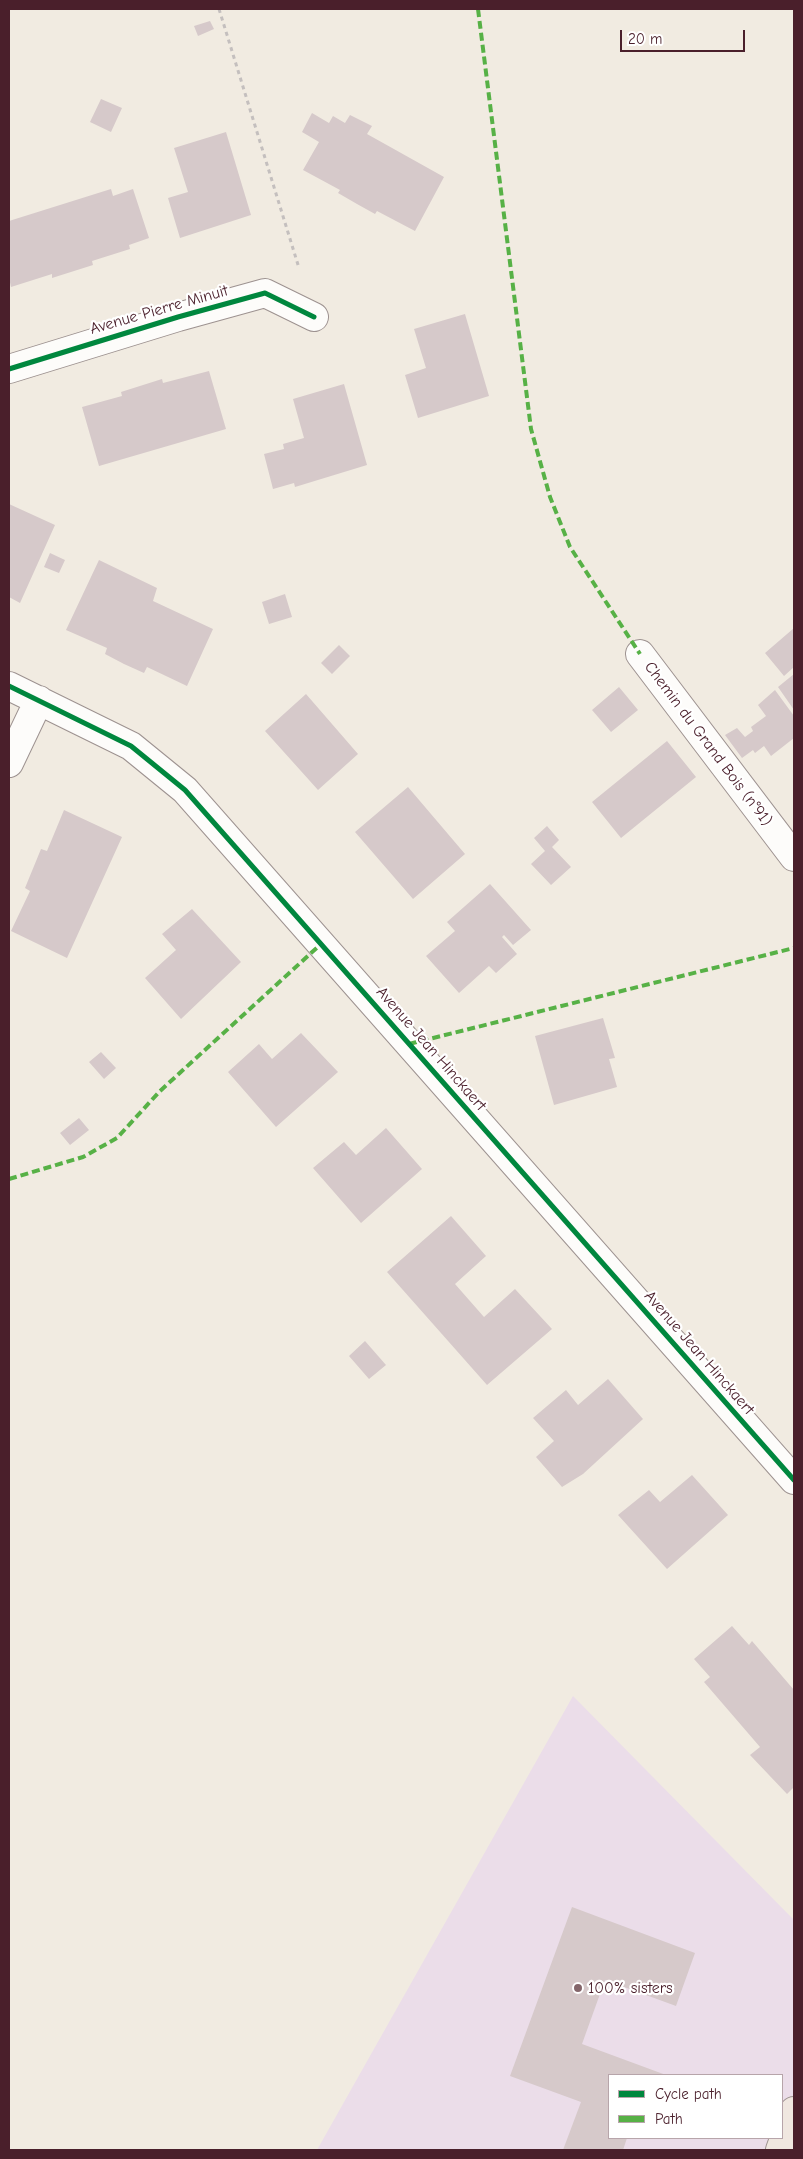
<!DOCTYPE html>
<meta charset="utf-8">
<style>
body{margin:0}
#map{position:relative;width:803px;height:2159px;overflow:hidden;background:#f1ebe1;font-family:"Comic Neue",sans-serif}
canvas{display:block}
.frame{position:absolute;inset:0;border:10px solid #4a1f2b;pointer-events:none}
.legend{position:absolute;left:608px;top:2074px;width:175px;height:65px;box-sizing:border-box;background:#fff;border:1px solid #b7a5aa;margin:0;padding:6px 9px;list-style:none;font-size:15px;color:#4a1f2b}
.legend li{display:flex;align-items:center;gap:10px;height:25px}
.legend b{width:25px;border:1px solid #b7a5aa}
.scale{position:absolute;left:620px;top:30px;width:125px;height:22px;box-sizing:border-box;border:2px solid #4a1f2b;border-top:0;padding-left:6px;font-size:15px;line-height:18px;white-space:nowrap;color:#4a1f2b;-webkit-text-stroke:4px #fff;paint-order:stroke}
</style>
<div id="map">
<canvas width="803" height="2159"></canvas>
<div class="frame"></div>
<ul class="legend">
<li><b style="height:6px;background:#00873e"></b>Cycle path</li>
<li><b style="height:6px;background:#57b146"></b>Path</li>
</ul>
<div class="scale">20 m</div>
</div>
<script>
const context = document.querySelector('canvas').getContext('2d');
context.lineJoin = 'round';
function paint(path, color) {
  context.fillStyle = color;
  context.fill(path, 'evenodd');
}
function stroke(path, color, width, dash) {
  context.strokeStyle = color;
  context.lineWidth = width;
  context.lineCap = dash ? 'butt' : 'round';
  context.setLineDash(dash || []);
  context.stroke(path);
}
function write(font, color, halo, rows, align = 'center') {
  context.font = font + ' "Comic Neue",sans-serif';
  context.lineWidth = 4.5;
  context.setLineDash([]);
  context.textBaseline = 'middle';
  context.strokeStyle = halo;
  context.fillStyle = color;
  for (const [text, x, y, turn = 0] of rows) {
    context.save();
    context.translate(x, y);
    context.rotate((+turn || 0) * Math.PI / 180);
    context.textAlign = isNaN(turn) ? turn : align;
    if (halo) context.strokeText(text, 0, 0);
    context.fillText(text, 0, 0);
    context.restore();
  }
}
paint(new Path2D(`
 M573 1696 794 1920V2150H317ZM609 2075H782V2138H609Z`), '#ebdde9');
paint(new Path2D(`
 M210 21 214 29 198 36 194 26Z
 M101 99 122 108 111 132 90 122Z
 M312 113 329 123 333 116 345 123 350 115 372 126 367 134 444 177 415 231 377 211 375 214 357 204 338 193 340 190 303 170 319 142 302 132Z
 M226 132 251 215 180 238 168 198 188 192 174 148Z
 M111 189 113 196 133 189 149 238 129 245 130 249 92 261 93 265 52 278V274L11 287 9 278V221Z
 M465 314 489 396 418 418 405 375 426 368 414 329Z
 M209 371 226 429 99 466 82 407 122 396 121 392 162 379 163 383Z
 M344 384 367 465 295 487 294 483 273 489 264 454 284 449 283 444 304 438 293 399Z
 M9 504 55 525 20 603 9 597Z
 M50 553 65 560 59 573 44 567Z
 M99 560 157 588 153 601 213 629 187 686 147 667 144 673 124 664 105 654 107 648 66 630Z
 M285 594 292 617 269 624 262 602Z
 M794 628V667L784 676 765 653Z
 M339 645 350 656 332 674 321 663Z
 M794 674V710L778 687Z
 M619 687 638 710 611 732 592 710Z
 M775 690 794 716V738L771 756 764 746 755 753 753 750 742 758 725 735 737 728 745 737 753 731 751 727 766 716 758 705Z
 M306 694 358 754 318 790 265 731Z
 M667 741 696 777 621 838 592 802Z
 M408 787 465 854 413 899 355 832Z
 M64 810 122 837 67 958 11 931 30 891 25 888 41 849 47 851Z
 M547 826 559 840 552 847 571 867 551 885 531 864 545 851 534 838Z
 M490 884 531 930 513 945 504 935 502 937 517 954 496 973 489 966 459 993 426 956 455 931 447 922Z
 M192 909 241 962 181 1019 145 978 176 950 162 934Z
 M603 1018 615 1058 609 1059 617 1087 554 1105 535 1036Z
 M301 1033 338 1072 276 1127 228 1072 259 1044 272 1059Z
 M101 1052 116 1068 104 1079 89 1062Z
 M79 1118 89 1130 70 1145 60 1133Z
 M386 1128 422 1169 361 1223 313 1168 344 1142 356 1155Z
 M451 1216 486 1256 455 1284 484 1317 515 1289 552 1329 487 1385 387 1272Z
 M365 1341 386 1365 369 1379 349 1356Z
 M608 1379 643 1419 583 1474 562 1487 536 1457 554 1441 533 1418 566 1390 578 1405Z
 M692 1475 728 1515 667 1569 618 1515 649 1490 660 1502Z
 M732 1626 749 1645 752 1641 794 1690V1787L787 1794 750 1755 760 1747 704 1682 710 1677 694 1659Z
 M572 1907 695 1953 676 2006 605 1980 582 2044 666 2075H609V2138H627L623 2150H563L581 2102 510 2076Z`), '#d6c9ca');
const minor = new Path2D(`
 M9 369 178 317 265 293 314 317
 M640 654 794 857
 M9 686 131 746 185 790 794 1480
 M9 763 39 700`);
const major = new Path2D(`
 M780 2150 794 2111`);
stroke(minor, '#9d9290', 30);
stroke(major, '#9d9290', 30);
stroke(new Path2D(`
 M219 9 299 268`), '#c4bfbe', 3, [4, 4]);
stroke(minor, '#fdfcfa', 28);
stroke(major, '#f0e7e0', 28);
stroke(new Path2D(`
 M478 9 531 429 550 497 570 547 640 654
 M409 1044 794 948
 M9 1179 83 1157 117 1138 160 1091 321 944`), '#57b146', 4, [8, 4]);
stroke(new Path2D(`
 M9 369 178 317 265 293 314 317
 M9 686 131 746 185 790 794 1480`), '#00873e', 5);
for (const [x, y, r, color] of [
 [578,1988,5,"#84666b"]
]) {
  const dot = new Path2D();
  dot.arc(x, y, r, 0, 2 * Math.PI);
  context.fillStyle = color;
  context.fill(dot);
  stroke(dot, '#fff', 2);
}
write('16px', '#4a1f2b', '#fff', [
 ["Avenue Pierre Minuit",159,310,-16],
 ["Chemin du Grand Bois (n°91)",708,744,53],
 ["Avenue Jean Hinckaert",431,1049,49],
 ["Avenue Jean Hinckaert",699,1353,49]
]);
write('16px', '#4a1f2b', '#fff', [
 ["100% sisters",588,1988]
], 'left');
</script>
